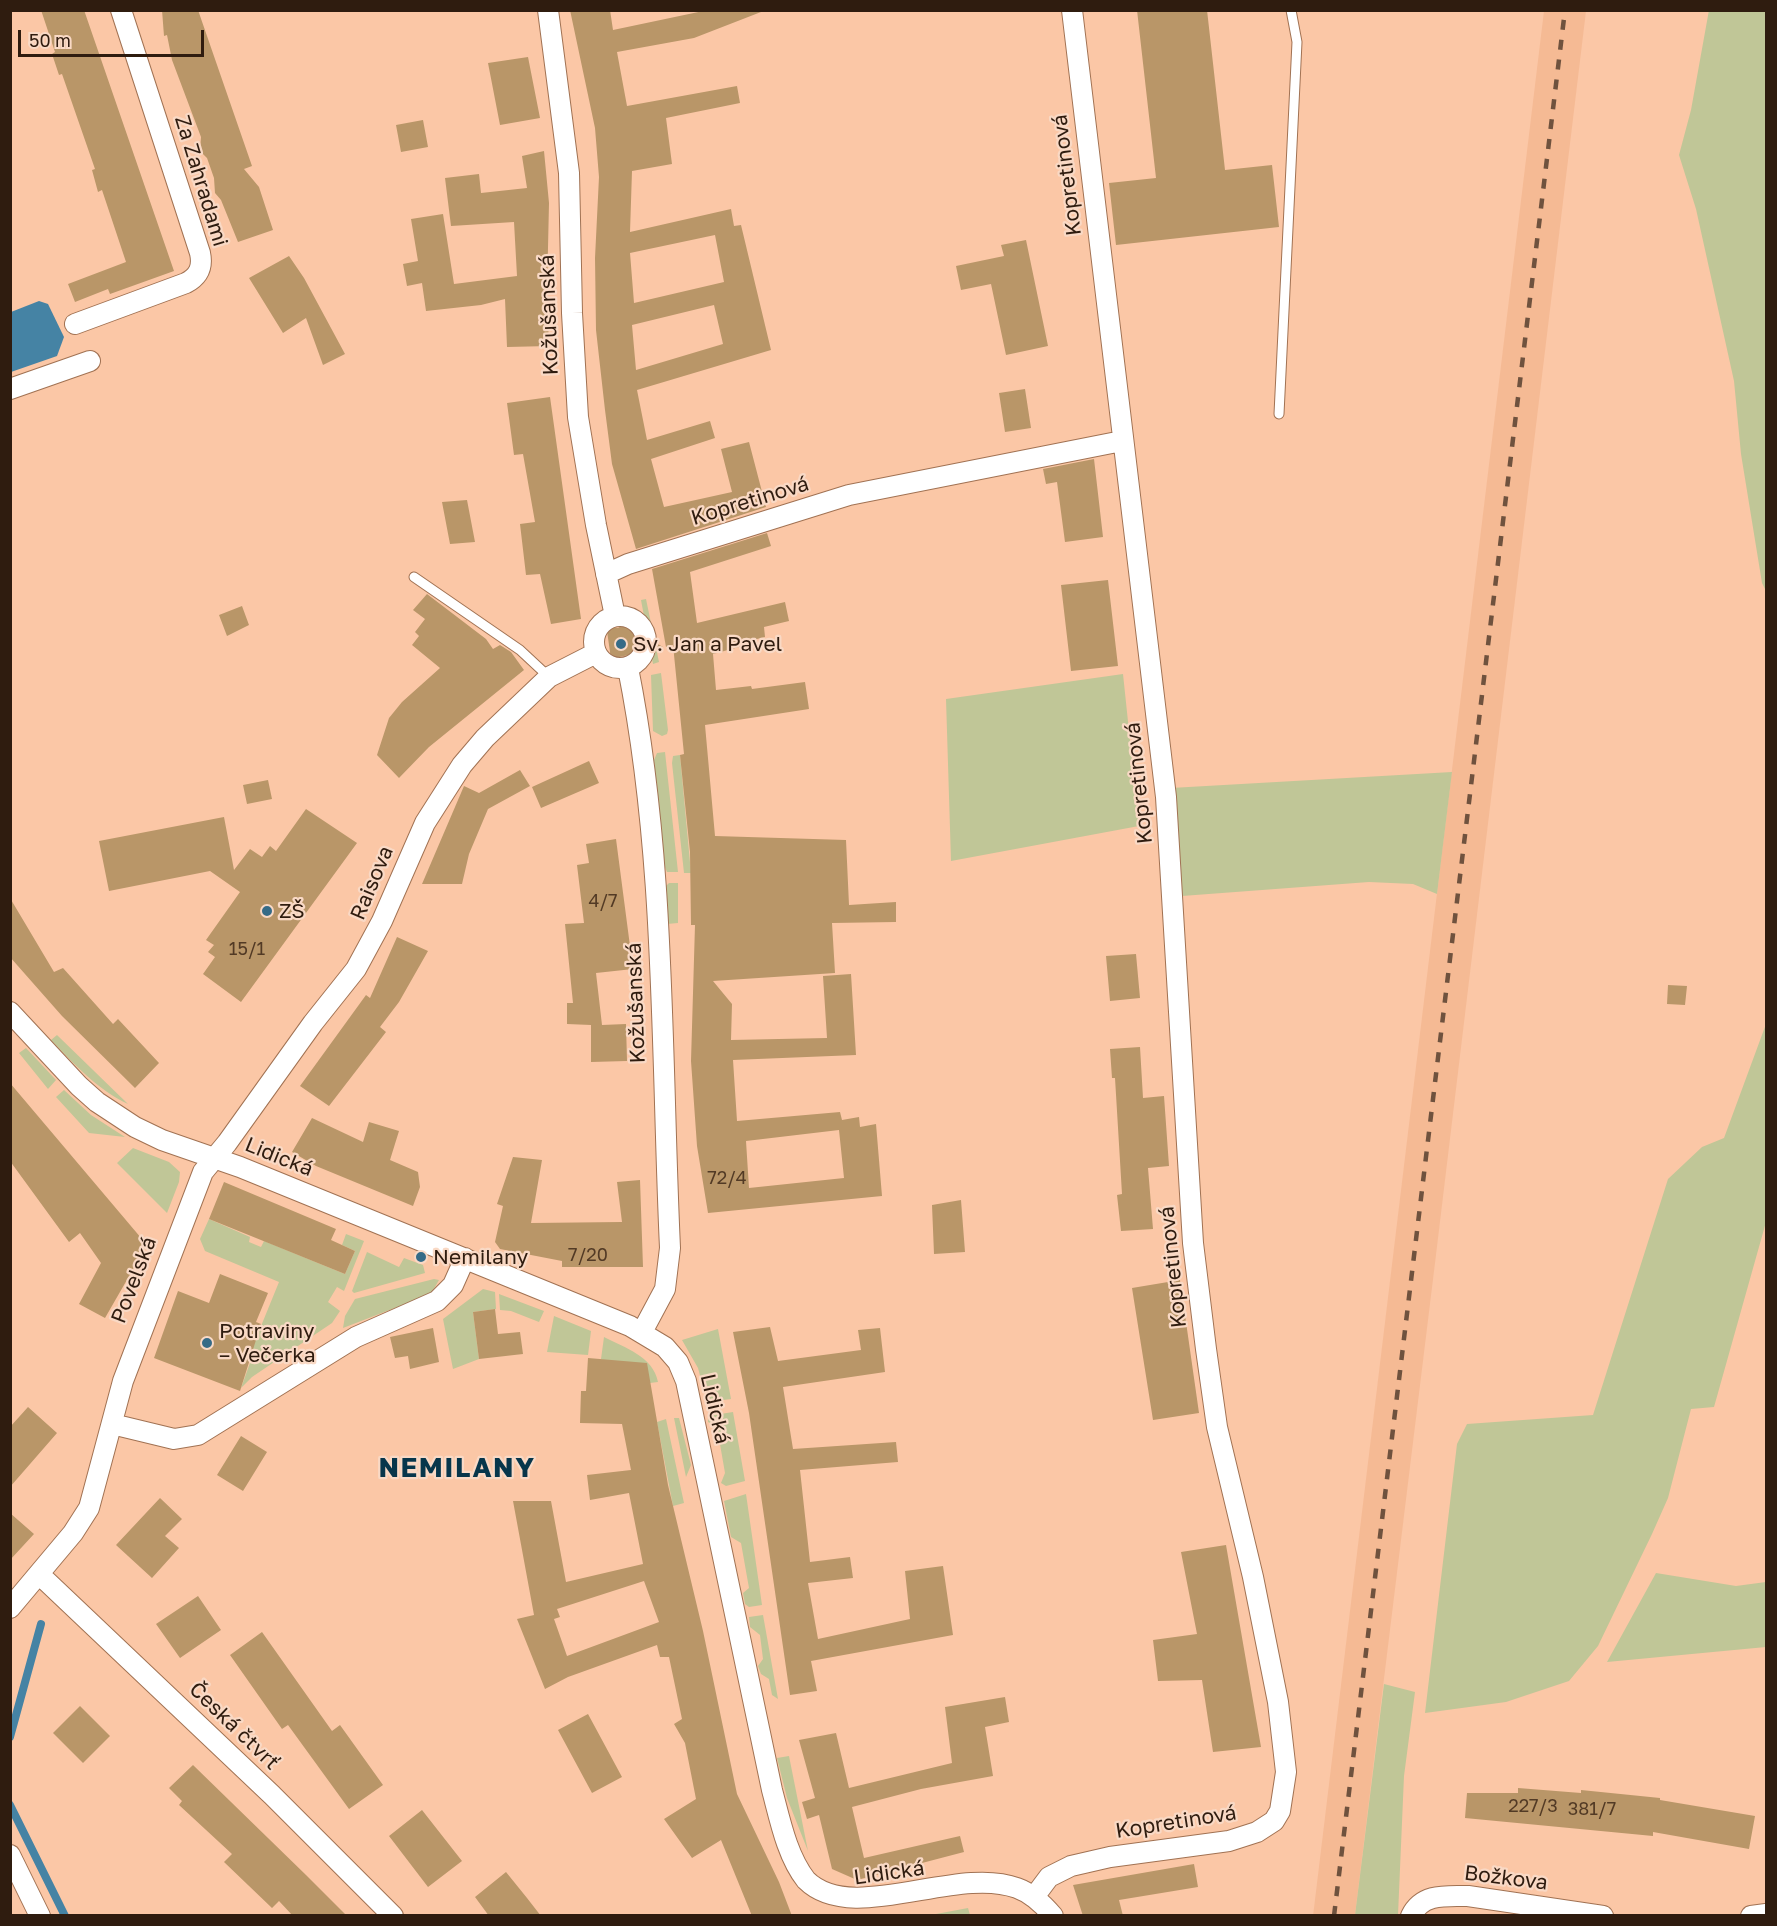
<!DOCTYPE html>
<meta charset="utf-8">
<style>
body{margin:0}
#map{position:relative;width:1777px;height:1926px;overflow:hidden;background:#fbc7a6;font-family:"Golos Text",sans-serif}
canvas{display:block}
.frame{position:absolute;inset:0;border:12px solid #2f1c0f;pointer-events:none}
.scale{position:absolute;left:18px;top:30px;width:186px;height:27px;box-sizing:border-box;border:3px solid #2f1c0f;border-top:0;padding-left:8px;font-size:18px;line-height:21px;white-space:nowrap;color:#2f1c0f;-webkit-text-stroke:4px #f9d9c5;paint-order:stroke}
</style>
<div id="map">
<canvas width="1777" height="1926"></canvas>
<div class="frame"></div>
<div class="scale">50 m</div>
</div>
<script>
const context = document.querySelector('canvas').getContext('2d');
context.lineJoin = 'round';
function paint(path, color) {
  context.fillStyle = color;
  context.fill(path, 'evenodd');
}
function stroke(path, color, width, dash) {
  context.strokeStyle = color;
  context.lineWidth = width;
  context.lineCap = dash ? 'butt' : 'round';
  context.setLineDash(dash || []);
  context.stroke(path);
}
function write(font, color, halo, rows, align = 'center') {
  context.font = font + ' "Golos Text",sans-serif';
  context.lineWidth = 4.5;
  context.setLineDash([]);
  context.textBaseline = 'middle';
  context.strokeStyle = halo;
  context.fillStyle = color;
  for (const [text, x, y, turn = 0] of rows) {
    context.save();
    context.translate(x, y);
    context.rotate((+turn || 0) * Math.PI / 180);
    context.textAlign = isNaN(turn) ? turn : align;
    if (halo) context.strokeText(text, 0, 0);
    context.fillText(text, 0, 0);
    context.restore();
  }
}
paint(new Path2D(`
 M1544 11H1586L1435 1263 1355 1915 1313 1916Z`), '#f5ba94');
paint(new Path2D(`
 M1709 10 1766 11V591L1762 583 1741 454 1734 381 1696 209 1679 155 1691 110Z
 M646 599 659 662 653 664 641 600Z
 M661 673 668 730 667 734 662 736 653 731 651 675Z
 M1123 674 1139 826 951 861 946 699Z
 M665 752 678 872H667L662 860 654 760 657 753Z
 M680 755 691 873H684L672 763 673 756Z
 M1452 772 1437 894 1413 884 1369 882 1182 896 1171 788Z
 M669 883H678V923L667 924 665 887Z
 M1766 1024V1222L1714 1407 1691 1409 1668 1498 1652 1534 1598 1646 1569 1681 1506 1702 1425 1713 1457 1444 1467 1424 1593 1415 1668 1179 1702 1147 1724 1138Z
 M57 1035 128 1104C98 1090 74 1064 51 1040Z
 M26 1048 56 1080 48 1089 19 1053Z
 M64 1090 91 1115 125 1137 89 1133 56 1097Z
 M133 1148 169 1162 180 1172 179 1182 167 1213 117 1163Z
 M209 1219 250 1237 249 1242 261 1247 264 1241 345 1274 355 1251 342 1245 346 1234 364 1241 344 1291 337 1287 328 1302 340 1311 332 1323 252 1377 241 1388 251 1360 248 1358 279 1282 205 1251 200 1239Z
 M367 1252 399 1267 404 1258 423 1265 425 1273 354 1293 352 1291Z
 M434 1279 439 1280 431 1294 343 1328 345 1316 355 1299Z
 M483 1289 495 1292 496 1309 473 1312 479 1359 453 1369 443 1319Z
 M499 1294 544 1311 539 1322 511 1311 500 1310Z
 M554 1316 591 1331 588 1355 547 1352Z
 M718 1329 731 1399 707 1402 698 1368 682 1340Z
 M604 1337C625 1348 653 1356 658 1382L650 1383 601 1359Z
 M733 1412 745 1481 726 1486 721 1483 725 1473 717 1427 708 1422V1416Z
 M674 1418H679L691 1465 686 1477Z
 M666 1419 684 1503 673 1506 657 1422Z
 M746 1494 762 1605 749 1607 745 1604 743 1593 749 1588 741 1543 731 1537 724 1501Z
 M1656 1573 1736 1586 1766 1582V1647L1607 1662Z
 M763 1615 778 1699 772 1695 769 1679 761 1674 758 1666 763 1659 760 1635 750 1627 749 1617Z
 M1384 1684 1415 1692 1404 1776 1398 1915H1355Z
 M789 1756 808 1851 787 1798 777 1758Z
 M968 1908 970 1915H935L936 1914Z`), '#c0c697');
paint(new Path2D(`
 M39 301 48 304 64 337 57 356 11 372V312Z`), '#4583a4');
stroke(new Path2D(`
 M10 1737 41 1624
 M10 1805 65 1916`), '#4583a4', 8);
paint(new Path2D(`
 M41 10H84L174 271 110 294 108 289 75 302 68 284 126 262 102 190 98 192 92 170 95 169 62 74 59 75 52 54 55 52Z
 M162 10H198L252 166 244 169 259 187 273 230 238 242 221 200 215 193 214 178 207 158 200 151 201 137 172 60 167 35 164 36Z
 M570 10H610L613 30 708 10 761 12 694 38 617 52 627 106 737 86 740 103 666 118 672 164 632 171 630 232 731 209 734 226 741 225 771 350 637 390 647 440 710 421 715 438 651 459 664 507 732 492 721 449 749 442 766 507 636 549 612 464 605 410 596 330 595 258 599 177 595 128ZM715 235 724 282 634 303 630 253ZM714 305 723 344 636 370 632 325Z
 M1137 10H1207L1225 170 1272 165 1279 227 1116 245 1109 183 1156 178Z
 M528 57 540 118 500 125 488 63Z
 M423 120 428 147 401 152 396 125Z
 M544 151 549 203 547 292 549 346 507 347 505 299 481 305 426 311 422 283 407 286 403 264 418 261 411 219 443 214 454 284 517 276 514 222 451 226 445 178 479 174 481 193 527 188 522 156Z
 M1026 240 1048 346 1006 355 991 284 961 290 956 266 1004 256 1001 245Z
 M289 256 304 278 345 354 323 365 306 318 283 333 249 278Z
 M1025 389 1031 428 1005 432 999 393Z
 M550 397 581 619 551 624 540 574 526 575 520 524 535 522 523 454 514 455 507 403Z
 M1094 459 1103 537 1065 542 1057 482 1046 484 1043 469Z
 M467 500 475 542 450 544 442 502Z
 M767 533 771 546 690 572 697 623 785 602 789 621 764 627 765 637 753 640 754 643 713 654 716 690 751 686 752 689 805 682 809 709 705 725 715 836 846 840 849 905 896 902V922L832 923 835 973 713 981 732 1004 731 1040 827 1038 823 976 851 974 856 1055 733 1060 737 1121 840 1112 842 1120 859 1117 860 1127 876 1124 882 1196 708 1213 697 1146 691 1061 695 925H691L690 852 680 755 684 754 673 645 666 647 652 569ZM839 1130 844 1178 749 1188 746 1141Z
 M1108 580 1118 666 1071 671 1061 585Z
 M427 594 486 639 493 649 500 645 511 652 524 670 429 747 399 778 377 755 389 718 402 702 440 668 412 645 419 636 415 632 425 619 413 610Z
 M242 606 249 625 227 636 219 615Z
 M624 624 663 647 611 659 607 631 611 627 618 628Z
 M589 761 599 783 541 808 532 787Z
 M520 770 530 786 488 809 469 854 462 884H422L464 786 479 793Z
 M268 780 272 799 247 804 243 785Z
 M306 809 357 843 241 1002 203 974 215 957 208 952 214 945 206 940 240 892 210 871 109 891 99 841 224 817 234 870 250 849 262 857 270 846 276 851Z
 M616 839 633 969 596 973 602 1025 626 1024 627 1061 591 1062V1025L567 1024V1003H573L565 924 584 923 577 865 589 863 586 844Z
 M10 898 54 972 63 968 113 1024 118 1019 159 1063 135 1088 62 1016 10 957Z
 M397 937 428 951 399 1002 380 1027 386 1032 329 1106 300 1086 366 995 370 998Z
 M1136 954 1140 998 1110 1001 1106 956Z
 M1668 985 1687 986 1685 1005 1667 1004Z
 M1140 1047 1143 1098 1164 1096 1169 1166 1148 1168 1153 1229 1121 1231 1117 1195 1122 1194 1115 1078H1112L1110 1049Z
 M10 1083 147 1245 105 1318 79 1304 101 1263 80 1233 69 1242 10 1161Z
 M312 1118 363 1142 369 1122 399 1131 390 1160 418 1172 420 1187 413 1206 316 1166 292 1152Z
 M513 1157 542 1160 531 1223 622 1222 617 1182 640 1180 643 1267H562V1261L500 1249 495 1242 503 1206 497 1204Z
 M224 1182 336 1229 331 1240 355 1251 345 1274 209 1219Z
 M961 1200 965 1252 934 1254 932 1205Z
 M220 1274 268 1293 256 1322 261 1324 240 1391 154 1358 178 1291 209 1303Z
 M1180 1280 1199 1413 1153 1420 1132 1288Z
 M495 1309 498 1334 520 1332 523 1354 479 1359 473 1312Z
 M770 1327 778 1361 861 1350 858 1330 880 1328 885 1372 783 1387 793 1449 896 1442 898 1462 800 1470 810 1562 850 1557 853 1578 808 1583 818 1639 910 1619 905 1571 943 1566 953 1635 811 1661 817 1691 790 1695 749 1413 733 1332Z
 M433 1328 439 1362 410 1369 408 1356 395 1358 390 1337Z
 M588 1358 647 1363 668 1485 703 1631 737 1794 779 1882 792 1916H752L721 1840 692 1858 664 1819 696 1799 685 1743 674 1724 682 1719 669 1657H660L657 1645 568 1677 545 1689 517 1619 534 1615 513 1501H551L566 1582 643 1564 629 1493 590 1500 587 1475 631 1470 622 1424 580 1423 581 1391H586ZM644 1581 659 1622 567 1656 554 1619 560 1617 557 1609Z
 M28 1407 57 1433 10 1487V1427Z
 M241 1436 267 1452 243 1491 217 1475Z
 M160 1498 182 1519 165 1536 179 1548 152 1578 116 1545Z
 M10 1513 34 1534 10 1560Z
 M1226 1545 1261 1747 1213 1752 1202 1680 1158 1681 1153 1640 1197 1634 1181 1552Z
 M198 1596 221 1630 180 1658 156 1624Z
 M262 1632 332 1731 340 1725 383 1785 349 1809 288 1725 282 1729 230 1655Z
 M1005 1697 1009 1722 985 1727 993 1776 921 1789 852 1807 864 1858 960 1836 964 1852 857 1880 832 1869 819 1815 807 1819 802 1802 815 1798 799 1740 836 1733 849 1788 952 1763 945 1707Z
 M80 1706 110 1736 83 1763 53 1733Z
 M588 1714 622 1777 592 1793 558 1730Z
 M193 1765 306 1875 347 1916H293L279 1901 272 1908 224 1862 232 1854 179 1805 182 1801 169 1788Z
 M1518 1788 1581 1793V1790L1660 1798V1800L1755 1816 1749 1849 1653 1832V1836L1465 1818 1467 1793H1518Z
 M422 1810 462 1861 428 1887 389 1836Z
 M1194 1864 1198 1887 1119 1900 1123 1916H1083L1073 1885Z
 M506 1872 527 1898 541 1916H489L475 1897Z`), '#b99668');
const service = new Path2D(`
 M1279 414 1297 42 1291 10
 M414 577 520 650 549 677`);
const minor = new Path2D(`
 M548 10 569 173 572 313 578 417 596 525 615 616
 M75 324 186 283C199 276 203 267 200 253L121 10
 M10 389 90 361
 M606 574 628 564 849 495 1122 441
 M594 642a26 26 0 1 1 52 0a26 26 0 1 1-52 0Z
 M628 668C666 858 661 1055 670 1248L665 1289 642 1332
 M10 1012 79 1086 97 1102 135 1127 162 1140 240 1167 630 1326 665 1347 678 1362 686 1381 772 1790C780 1820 787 1856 806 1880 852 1926 956 1865 1017 1888 1031 1893 1043 1904 1053 1916
 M112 1424 174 1439 198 1435 356 1337 437 1301 453 1285 465 1258
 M40 1575 272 1795 393 1916
 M10 1608 73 1533 89 1508 123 1381 203 1172 227 1143 313 1023 356 969 382 921 425 823 462 765 485 738 549 677 596 653
 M10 1855 40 1916
 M1034 1897 1049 1877 1071 1866 1110 1857 1229 1841 1257 1832 1274 1821 1280 1811 1286 1772 1278 1702 1253 1577 1217 1427 1206 1349 1193 1243 1166 797 1072 10
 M1411 1916C1422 1893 1446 1896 1468 1896L1603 1916
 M1751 1916 1766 1914`);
stroke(service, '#a17253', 11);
stroke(minor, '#a17253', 22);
stroke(service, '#fff', 9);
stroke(minor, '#fff', 20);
stroke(new Path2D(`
 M1334 1916 1565 10`), '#6f523e', 4.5, [10, 10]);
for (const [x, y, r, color] of [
 [621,644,6,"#366b87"],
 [267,911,6,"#366b87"],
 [421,1257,6,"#366b87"],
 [207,1343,6,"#366b87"]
]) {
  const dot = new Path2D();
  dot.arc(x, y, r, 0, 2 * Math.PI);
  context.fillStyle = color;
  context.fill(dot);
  stroke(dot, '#f9d9c5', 2);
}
write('18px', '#523a25', null, [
 ["4/7",603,901],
 ["15/1",247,949],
 ["72/4",727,1178],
 ["7/20",588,1255],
 ["227/3",1533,1806],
 ["381/7",1592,1809]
]);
write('21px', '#2f1c0f', '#f9d9c5', [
 ["Kopretinová",1067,175,-97],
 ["Za Zahradami",201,181,73],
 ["Kožušanská",549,315,-92],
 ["Kopretinová",750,501,-17],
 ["Kopretinová",1139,783,-96],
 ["Raisova",372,883,-67],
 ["Kožušanská",636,1003,-92],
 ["Lidická",279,1157,22],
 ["Kopretinová",1173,1267,-96],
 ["Povelská",134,1280,-69],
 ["Lidická",715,1409,77],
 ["Česká čtvrť",234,1726,44],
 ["Kopretinová",1176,1822,-9],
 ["Lidická",889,1873,-8],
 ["Božkova",1506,1878,7]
]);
write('21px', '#2f1c0f', '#f9d9c5', [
 ["Sv. Jan a Pavel",633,644],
 ["ZŠ",279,911],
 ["Nemilany",433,1257],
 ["Potraviny",219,1331],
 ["– Večerka",219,1355]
], 'left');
context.letterSpacing = '1.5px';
write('bold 27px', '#07364b', '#f9d9c5', [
 ["NEMILANY",457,1468]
]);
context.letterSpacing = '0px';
</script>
